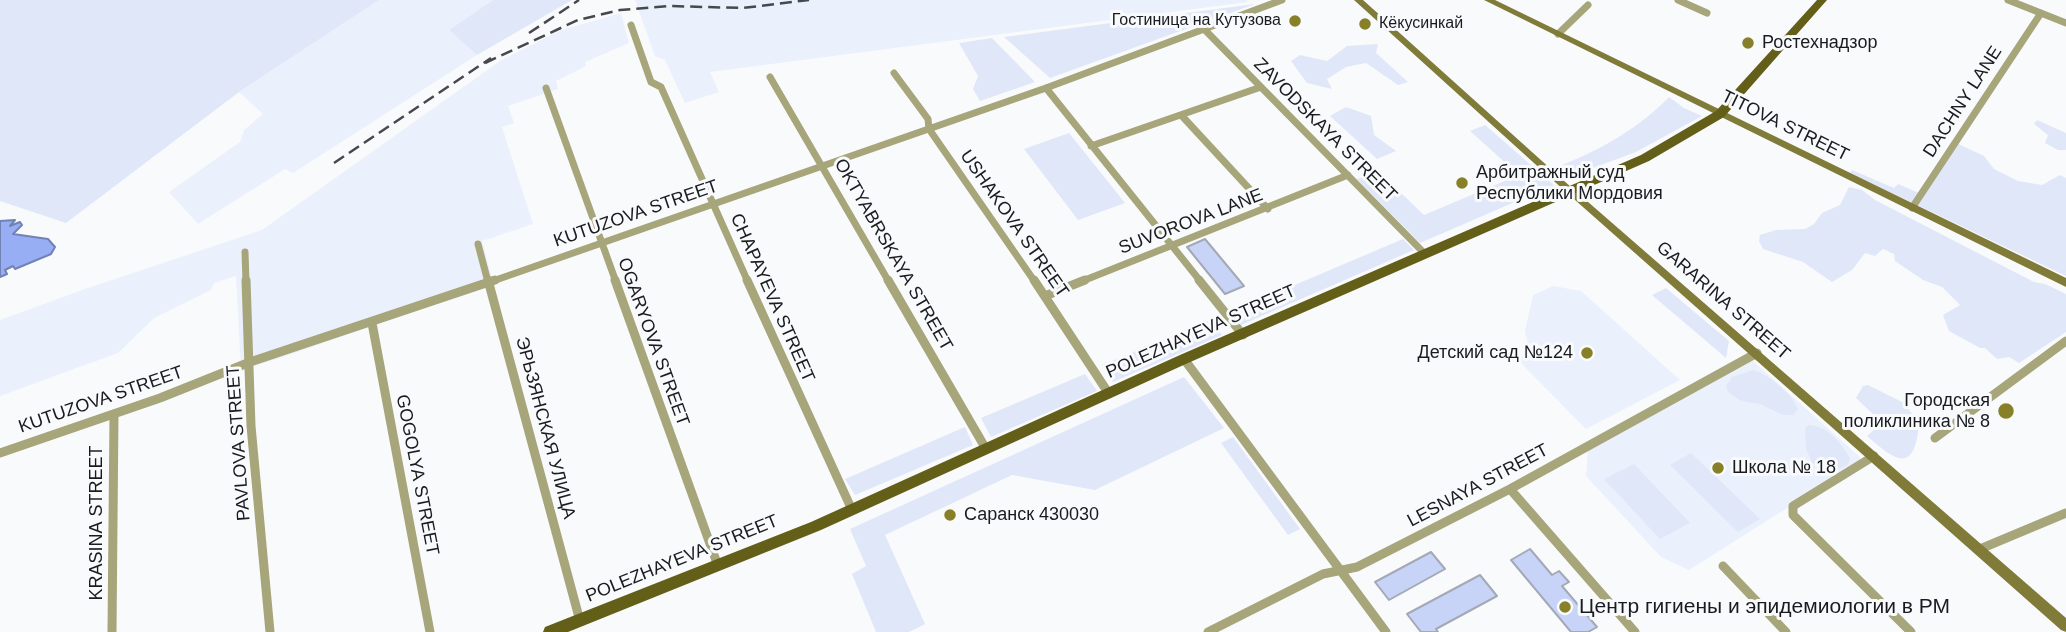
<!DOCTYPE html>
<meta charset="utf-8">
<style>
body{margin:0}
canvas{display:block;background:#f9fafc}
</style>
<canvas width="2066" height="632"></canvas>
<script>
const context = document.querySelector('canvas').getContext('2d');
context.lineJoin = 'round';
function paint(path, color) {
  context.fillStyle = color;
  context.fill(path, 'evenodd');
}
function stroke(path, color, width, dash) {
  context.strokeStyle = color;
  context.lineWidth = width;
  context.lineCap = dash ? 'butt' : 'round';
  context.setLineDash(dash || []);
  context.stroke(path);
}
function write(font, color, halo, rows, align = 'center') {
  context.font = font + ' Arial,sans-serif';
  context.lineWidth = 6;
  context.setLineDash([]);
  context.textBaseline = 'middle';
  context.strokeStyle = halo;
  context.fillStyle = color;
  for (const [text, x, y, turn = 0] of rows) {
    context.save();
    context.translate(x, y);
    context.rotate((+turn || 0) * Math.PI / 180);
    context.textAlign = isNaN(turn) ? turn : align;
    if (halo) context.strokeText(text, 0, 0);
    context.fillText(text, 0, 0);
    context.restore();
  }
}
paint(new Path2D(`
 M379 0H493L449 30 477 55 293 173 285 169 198 224 169 192 240 142 244 130 263 114 239 92Z
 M635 0H1246L1248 2 710 72 719 92 685 103 665 60 655 56Z
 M621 13 629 43 585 62 586 66 556 81 558 89 508 106 514 123 502 127 533 224 482 241 494 285 241 371 236 276 214 283 211 290 154 318 118 353 0 396V320L85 289 262 230 500 61 559 31Z
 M1553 286 1581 291 1680 380 1586 429 1517 359 1529 348 1525 331 1533 295Z
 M1753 361 1863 460 1689 570 1661 557 1586 476 1588 450Z`), '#ebf0fd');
paint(new Path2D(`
 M0 0H379L239 92 66 223 0 201Z
 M493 0H572L477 55 449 30Z
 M1255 4 1050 78 1004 37Z
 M992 38 1035 82 980 101 973 89 978 76 959 43Z
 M1378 44 1376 53 1408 82 1398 85 1366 63 1346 67 1327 79 1332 89 1307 83 1291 61 1300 55 1327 61 1347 46Z
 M1669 97 1684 108 1702 116 1636 152 1582 172 1562 165C1602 149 1639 128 1669 97Z
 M1346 107 1371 116 1374 135 1396 151 1377 159 1330 116Z
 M2037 120 2066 133V150H2058L2045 143 2048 135 2034 124Z
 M1485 125 1554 185 1420 243 1357 179 1378 171 1424 215 1519 175 1470 131Z
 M1069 133 1125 203 1078 220 1024 149Z
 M1952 141 1984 156 1994 169 2018 181 2042 185 2060 175 2066 178V276L1850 173 1852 170 1894 188 1898 184 1919 193Z
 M1849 187 1862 190 1875 200 2034 282 2045 284 2066 294V332L2019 363 2009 357 1997 359 1985 348H1980L1949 331 1943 315 1960 305 1942 287 1923 280 1895 261 1894 254 1883 249 1875 256 1865 253 1852 270 1832 282 1803 262 1763 249 1759 241 1760 235 1776 230 1805 229 1814 224 1822 213 1840 205Z
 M1403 239 1414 250 1241 325 1231 312Z
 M1666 288 1729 341 1726 358 1652 295Z
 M1210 320 1222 335 1113 382 1102 365Z
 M1753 370C1768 374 1793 395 1798 409L1793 415H1783L1760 404 1741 401 1728 392 1726 386 1732 377Z
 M1085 374 1097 391 991 437 981 418Z
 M1184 377 1224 428 1095 490 1012 475 885 535 925 624 909 632H876L852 574 866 566 850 529Z
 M1868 385 1904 403 1919 423C1915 475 1895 461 1867 436L1879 425 1876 417 1856 398 1863 386Z
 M1808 425C1829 426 1840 442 1850 458L1848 465 1831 473 1812 463 1806 448 1805 429Z
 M965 427 973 445 855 495 845 479Z
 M1233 437 1300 529 1288 535 1221 443Z
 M1691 453 1760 519 1738 532 1670 465Z
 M1634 464 1690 523 1660 539 1604 479Z`), '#e0e7f9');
const water = new Path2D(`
 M15 220 10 226 20 222 22 225 13 234 48 239 55 247 51 254 15 269 13 266 5 270 7 274 0 277V221Z`);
paint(water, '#97aef4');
stroke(water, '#7182b4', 2);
const building = new Path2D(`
 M1205 239 1244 286 1225 294 1187 247Z
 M1530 549 1552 575 1559 571 1569 582 1562 586 1597 627 1588 632H1571L1511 560Z
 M1431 552 1445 569 1389 600 1375 582Z
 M1480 575 1497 596 1436 629 1438 632H1421L1407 614Z`);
paint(building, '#c7d4f8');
stroke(building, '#a4a9b6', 2);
stroke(new Path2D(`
 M1678 0 1707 13
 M2008 0 2066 23
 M631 25 651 82 661 87 748 282
 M1204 29 1424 253
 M1558 34 1588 5
 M894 73 928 119 929 129 1035 282
 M770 77 889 282
 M546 88 616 282
 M1046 88 1201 282
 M1182 116 1268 209
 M1091 146 1261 87
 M1912 208 2041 13
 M478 244 488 282
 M245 252 246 282
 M490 282 1046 88 1282 0
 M1080 282 1348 175`), '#a7a57a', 7);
stroke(new Path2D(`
 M246 280 251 426 270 632
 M488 280 580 621
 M615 280 718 566
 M747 280 852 510
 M888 280 986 449
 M1034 280 1109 394
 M1199 280 1243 335
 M1045 296 1085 280
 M372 323 430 632
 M1184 359 1386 632
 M1935 438 2066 341
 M0 453 160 398 250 362 495 280
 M1874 456 1793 506V515L1911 632
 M1510 489 1635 632
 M1980 549 2066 513
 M1723 566 1786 632
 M112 632 114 414
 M1208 632 1323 574 1357 567 1510 489 1757 353`), '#a7a57a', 9);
paint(new Path2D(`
 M1354 0H1363L1572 188 2066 618V632L2061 630 1566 192Z
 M1484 0H1495L2066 278V287Z`), '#807b39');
paint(new Path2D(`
 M1817 0H1827L1724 117 1649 161 1188 363 821 530 568 632H543L545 627 811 522 1180 355 1641 155 1716 111Z`), '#635e18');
stroke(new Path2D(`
 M529 33 579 0
 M485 63 578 20 620 10 669 6 743 8 809 0
 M334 163 491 58`), '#46484c', 2.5, [12, 6]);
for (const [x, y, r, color] of [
 [1295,21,7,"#878028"],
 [1365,24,7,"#878028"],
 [1748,43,7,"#878028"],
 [1462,183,7,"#878028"],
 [1587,353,7,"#878028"],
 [2006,411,9,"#878028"],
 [1718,468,7,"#878028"],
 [950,515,7,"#878028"],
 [1565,607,7,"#878028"]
]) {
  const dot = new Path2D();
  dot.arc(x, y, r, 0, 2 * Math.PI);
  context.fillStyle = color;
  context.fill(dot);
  stroke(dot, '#f9fafc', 2.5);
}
write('16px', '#191b20', '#f9fafc', [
 ["Гостиница на Кутузова",1281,21],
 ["Кёкусинкай",1379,24,"left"]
], 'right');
write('18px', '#191b20', '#f9fafc', [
 ["Ростехнадзор",1762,43],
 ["Арбитражный суд",1476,173],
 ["Республики Мордовия",1476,194],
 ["Детский сад №124",1573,353,"right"],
 ["Городская",1990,401,"right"],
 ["поликлиника № 8",1990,422,"right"],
 ["Школа № 18",1732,468],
 ["Саранск 430030",964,515]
], 'left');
write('18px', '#191b20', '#f9fafc', [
 ["DACHNY LANE",1963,102,-57],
 ["TITOVA STREET",1785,126,26],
 ["ZAVODSKAYA STREET",1325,130,45],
 ["KUTUZOVA STREET",636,214,-19],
 ["SUVOROVA LANE",1191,222,-21],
 ["USHAKOVA STREET",1014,224,55],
 ["OKTYABRSKAYA STREET",893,255,60],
 ["CHAPAYEVA STREET",772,298,66],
 ["GARARINA STREET",1723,301,41],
 ["POLEZHAYEVA STREET",1201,332,-24],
 ["OGARYOVA STREET",653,342,70],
 ["KUTUZOVA STREET",101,400,-19],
 ["ЭРЬЗЯНСКАЯ УЛИЦА",545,428,75],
 ["PAVLOVA STREET",239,443,-94],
 ["GOGOLYA STREET",417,475,79],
 ["LESNAYA STREET",1478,486,-28],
 ["KRASINA STREET",97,523,-90],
 ["POLEZHAYEVA STREET",682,559,-22]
]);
write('21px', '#191b20', '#f9fafc', [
 ["Центр гигиены и эпидемиологии в РМ",1579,607]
], 'left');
</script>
